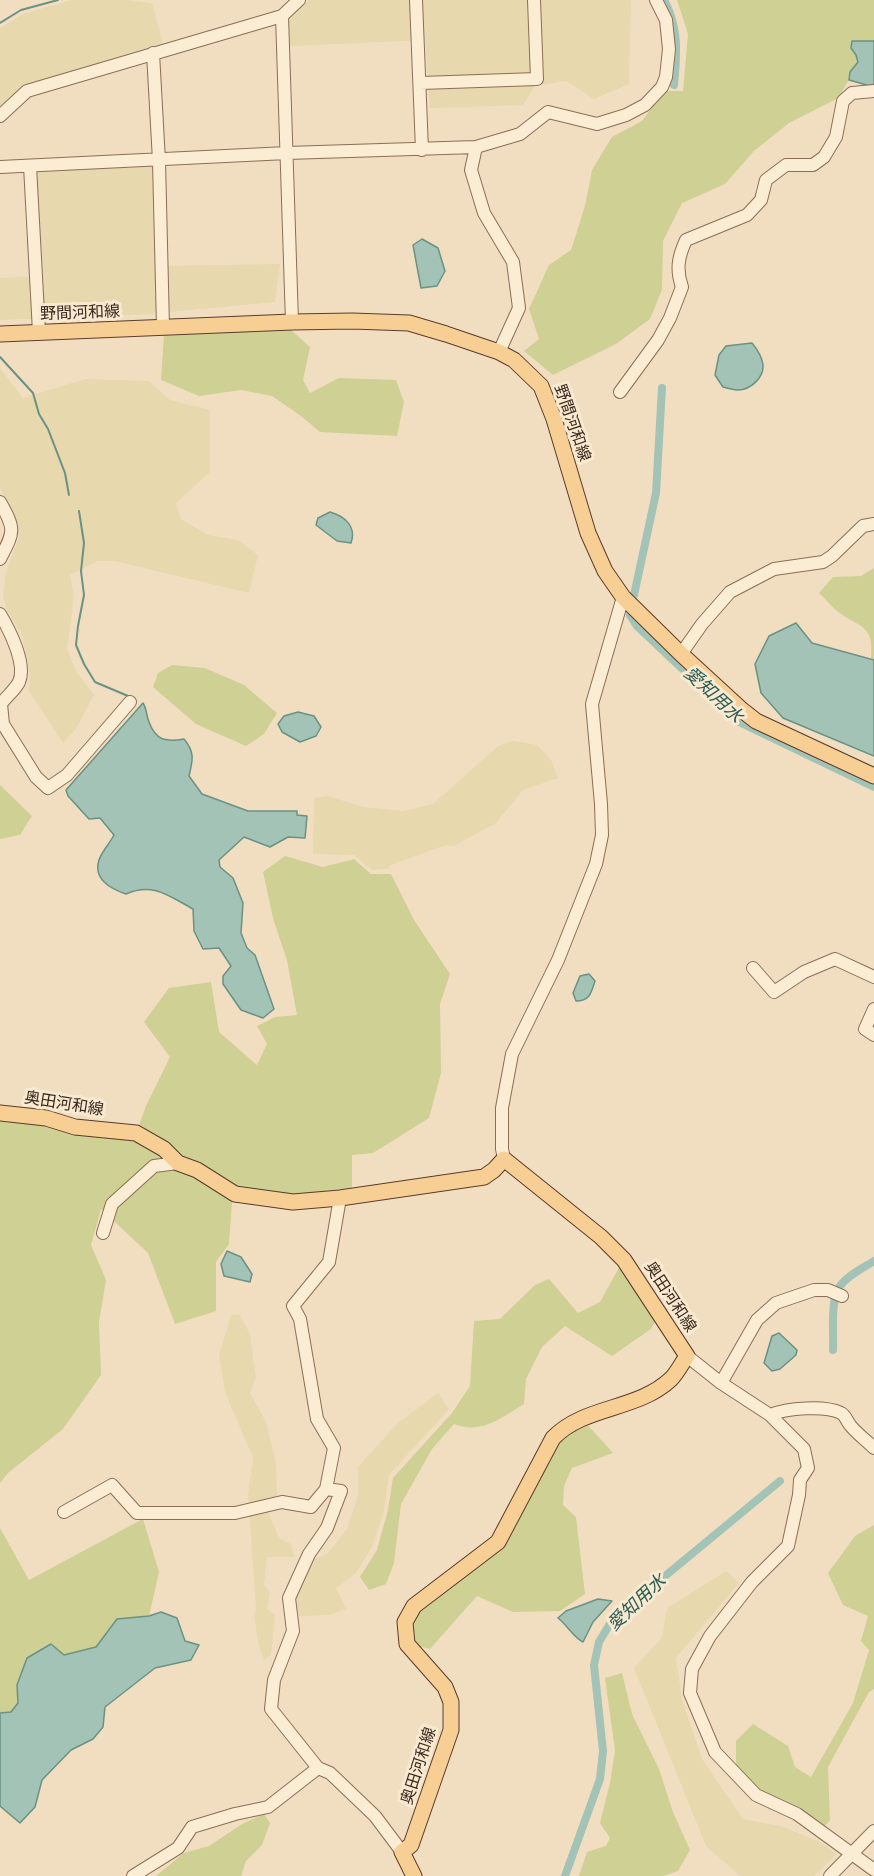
<!DOCTYPE html>
<meta charset="utf-8">
<style>
body{margin:0}
canvas{display:block;background:#f1dec0}
</style>
<canvas width="874" height="1876"></canvas>
<script>
const context = document.querySelector('canvas').getContext('2d');
context.lineJoin = 'round';
function paint(path, color) {
  context.fillStyle = color;
  context.fill(path, 'evenodd');
}
function stroke(path, color, width, dash) {
  context.strokeStyle = color;
  context.lineWidth = width;
  context.lineCap = dash ? 'butt' : 'round';
  context.setLineDash(dash || []);
  context.stroke(path);
}
function write(font, color, halo, rows, align = 'center') {
  context.font = font + ' Literata,"Noto Sans JP",serif';
  context.lineWidth = 6;
  context.setLineDash([]);
  context.textBaseline = 'middle';
  context.strokeStyle = halo;
  context.fillStyle = color;
  for (const [text, x, y, turn = 0] of rows) {
    context.save();
    context.translate(x, y);
    context.rotate((+turn || 0) * Math.PI / 180);
    context.textAlign = isNaN(turn) ? turn : align;
    if (halo) context.strokeText(text, 0, 0);
    context.fillText(text, 0, 0);
    context.restore();
  }
}
paint(new Path2D(`
 M71 0H126L152 3 163 44 25 87 0 108V28L23 14Z
 M309 0H631L629 84 594 99 566 81 535 86 523 105 430 108 425 40 290 46 288 17Z
 M154 165 158 266 280 264 275 302 149 314 0 320V278L43 276 37 171Z
 M0 368 23 398 85 379 149 381 170 400 210 410V472L176 503 181 519 208 535 238 540 258 555 249 593 114 561H98L70 575 74 596 67 649 76 671 94 695 76 729 63 743 29 691 30 674 22 635 7 610 3 596 6 572 19 537 17 519 0 488Z
 M513 741 537 745 551 760 558 778 523 790 496 823 454 846 446 845 391 865 388 869 372 870 354 855 313 854 314 798 328 796 363 807 403 811 433 804 498 746Z
 M239 1314 250 1334 256 1378 250 1393 266 1422 276 1463 277 1497 264 1502 279 1538 291 1544 294 1557H267L264 1585 270 1592 267 1609 275 1615 271 1655 264 1660 259 1646 254 1616 256 1608 248 1494 253 1458 225 1392 219 1355 231 1315Z
 M438 1393 449 1409 389 1475 384 1511 372 1547 356 1573 336 1588 346 1609 330 1615 299 1616 295 1598 311 1560 327 1554 347 1529 358 1495V1467L398 1423Z
 M726 1571 739 1583 676 1658 682 1699 702 1759 743 1819 784 1827 820 1842 837 1854 814 1876H740L706 1846 634 1668 662 1638 667 1608Z`), '#e7d8ad');
paint(new Path2D(`
 M677 0H874V41H852L851 48 856 55 858 62 850 72 849 80 838 98 789 123 754 151 725 184 682 203 663 241 662 290 650 319 616 344 553 375 524 351 539 339 529 309 549 265 571 250 585 206 592 170 612 137 642 121 664 91H683L688 34Z
 M290 329 310 347 303 380 310 393 339 378 396 380 404 402 397 436 320 432 301 416 272 396 241 390 199 396 161 380 164 335Z
 M874 568V660L871 658C874 625 862 629 840 613 832 608 826 599 819 593L833 577 861 576Z
 M172 665 205 668 244 685 277 713 264 734 246 746 196 724 153 687 158 673Z
 M0 785 32 816 20 835 0 839Z
 M285 856 323 867 354 859 371 874H391L414 920 450 974 440 1004 441 1073 429 1118 373 1153 352 1155V1188L293 1195 233 1188 229 1244 216 1262V1311L175 1324 148 1253 101 1209 91 1245 106 1280 99 1322 101 1375 63 1429 8 1473 0 1483V1118L135 1136 146 1106 170 1057 144 1022 169 988 211 982 219 1032 257 1065 267 1044 257 1026 275 1017 297 1015 287 960 273 918 263 872Z
 M621 1264 657 1318 651 1329 612 1356 565 1326 542 1347 526 1379 524 1404C502 1417 481 1435 454 1424L432 1449 401 1504 394 1563 386 1584 369 1590 360 1577 377 1550 388 1510 393 1478 452 1413 470 1386 474 1321 500 1319 535 1285 549 1279 578 1313 600 1302Z
 M584 1421 613 1453 572 1468 564 1486 563 1505 576 1517 585 1594 560 1611 513 1612 477 1596 430 1649 413 1645 409 1626 418 1608 500 1546 555 1441Z
 M143 1519 159 1572 149 1616 117 1619 96 1647 64 1655 17 1685 18 1703 11 1712 0 1713V1528L29 1580Z
 M874 1525V1689L869 1692 828 1767 830 1820 824 1827 760 1792 736 1766V1741L753 1724 788 1746 795 1767 811 1777 853 1703 869 1650 861 1641 868 1616 843 1605 828 1573 855 1536Z
 M622 1673 632 1714 659 1769 673 1812 690 1850 678 1871 663 1876H579L587 1852 606 1846 610 1838 600 1823 610 1783 615 1750 605 1678Z
 M264 1814 270 1823 262 1845 246 1861 241 1876H156L184 1853 209 1846 242 1824Z`), '#ced094');
const water = new Path2D(`
 M852 41H874V87L849 80 850 72 858 62 856 55 851 48Z
 M422 239 438 248 445 271 437 286 421 288 413 245Z
 M752 343C757 349 762 357 763 365 764 378 750 390 738 390 733 390 728 388 723 387L715 375 719 355 726 346Z
 M330 512C344 516 357 526 351 543L337 541 316 525 318 518Z
 M796 623 812 643 874 660V756L783 718 761 693 755 664 769 636Z
 M143 703C147 709 146 715 149 722 156 741 166 742 184 739 195 752 193 760 189 776L202 794 248 811H297V815L307 816 305 838 288 837 270 847 244 837 219 860 220 867 233 878 243 903 241 933 247 948 255 955 274 1009 263 1018 241 1010 223 984V976L231 966 219 948 203 949 194 931 193 909C169 896 153 882 126 894 111 889 93 879 99 860 102 851 110 843 114 835L100 818 89 819 68 796 66 790Z
 M298 712 314 716 321 727 316 736 300 742 282 732 278 724 284 716Z
 M589 974 595 981C591 993 590 1001 576 1001L573 993 580 976Z
 M227 1251 241 1257 252 1274 250 1282 224 1276 221 1264Z
 M779 1333 797 1350 796 1355 780 1369 772 1371 764 1363 772 1336Z
 M598 1599 612 1601 593 1622 583 1642C573 1637 568 1626 558 1618L566 1611Z
 M161 1612 177 1618 185 1641 199 1645 191 1660 155 1668 105 1707 103 1727 93 1739 71 1750 42 1780 35 1807 20 1823 0 1806V1713L11 1712 18 1703 17 1685 27 1658 51 1644 64 1655 96 1647 117 1619 149 1616Z`);
paint(water, '#a4c3b7');
stroke(water, '#6a9284', 1.5);
stroke(new Path2D(`
 M0 23 21 10 58 0
 M0 357 33 393 39 414 48 429 65 473 69 495
 M79 511 84 543 81 571 84 595 78 626 76 645 84 664 95 682 128 696`), '#6a9284', 2);
stroke(new Path2D(`
 M664 0C679 27 677 54 674 85
 M634 595 656 493 662 388
 M630 615 637 626 739 722 874 787
 M833 1350C834 1334 830 1297 840 1286 848 1275 863 1268 874 1261
 M565 1876 600 1779 603 1751 594 1665 599 1642 611 1622 630 1605 780 1481`), '#a4c3b7', 8);
const minor = new Path2D(`
 M416 0 422 150
 M282 16 292 322
 M153 53 159 161 163 327
 M421 83 537 79 534 0
 M0 116 27 91 282 16 299 0
 M476 147 471 170 484 213 513 262 519 308 499 352
 M30 166 39 332
 M0 167 287 153 476 147 520 134 548 112 597 124 626 115 645 105 662 87 666 77 669 49 666 20 656 0
 M620 392 658 340 670 318 682 287C676 270 678 257 686 240L747 215 761 200 766 180 786 165H813L824 157 836 137 843 101 852 93 874 91
 M0 502C16 530 14 532 0 559
 M0 614C9 629 27 664 19 682 15 690 6 697 1 704L3 724 36 777 48 788 67 775 130 702
 M681 654 702 624 730 592 774 569 823 562 832 556 863 526 874 524
 M753 968 774 992 804 972 835 959 874 977
 M874 1009 865 1029 874 1035
 M504 1159 502 1149V1108L512 1054 558 960 596 864 602 835 601 804 592 704 623 597
 M103 1233 112 1204 154 1166 178 1163
 M687 1356 721 1383 770 1415 804 1449 808 1468 800 1480 799 1495 788 1546 752 1582 710 1636 692 1669 690 1693 715 1752 756 1795 797 1814 874 1870
 M721 1383 757 1320 776 1303 814 1290H828L842 1296
 M770 1415C787 1408 825 1405 841 1413 846 1416 846 1420 850 1425 856 1433 866 1440 874 1448
 M326 1489 341 1491 327 1528 309 1554 289 1598 293 1631 274 1680 271 1709 318 1768 330 1773 375 1816 402 1852
 M64 1512 112 1485 137 1513H235L282 1502 311 1507 326 1489 334 1448 317 1419 300 1319 293 1306 329 1262 340 1198
 M133 1876 178 1848 192 1827 235 1814 268 1807 318 1768
 M830 1876 874 1831`);
const major = new Path2D(`
 M0 334 292 322 352 321 409 323 446 334 499 352 514 360 541 386 554 419 588 533 605 571 623 597 681 654 742 710 756 721 874 776
 M0 1113 46 1118 75 1127 136 1133 164 1149 178 1163 197 1170 235 1194 293 1202 340 1198 484 1177 494 1170 504 1159 601 1237 624 1260 687 1356C682 1363 677 1373 671 1379 637 1411 585 1405 553 1438L498 1542 414 1606 405 1622 407 1644 445 1687 451 1702V1730L411 1845 402 1852 414 1876`);
stroke(minor, '#8b6e57', 14);
stroke(major, '#593c2c', 17);
stroke(minor, '#fbecd4', 12);
stroke(major, '#f7cf95', 15);
write('16px', '#3a281c', '#f8e9d1', [
 ["野間河和線",80,313,-2],
 ["野間河和線",572,423,71],
 ["奥田河和線",64,1104,9],
 ["奥田河和線",670,1297,57],
 ["奥田河和線",419,1766,-72]
]);
write('italic 18px', '#2a5b53', '#f8e9d1', [
 ["愛知用水",713,695,43],
 ["愛知用水",637,1603,-43]
]);
</script>
